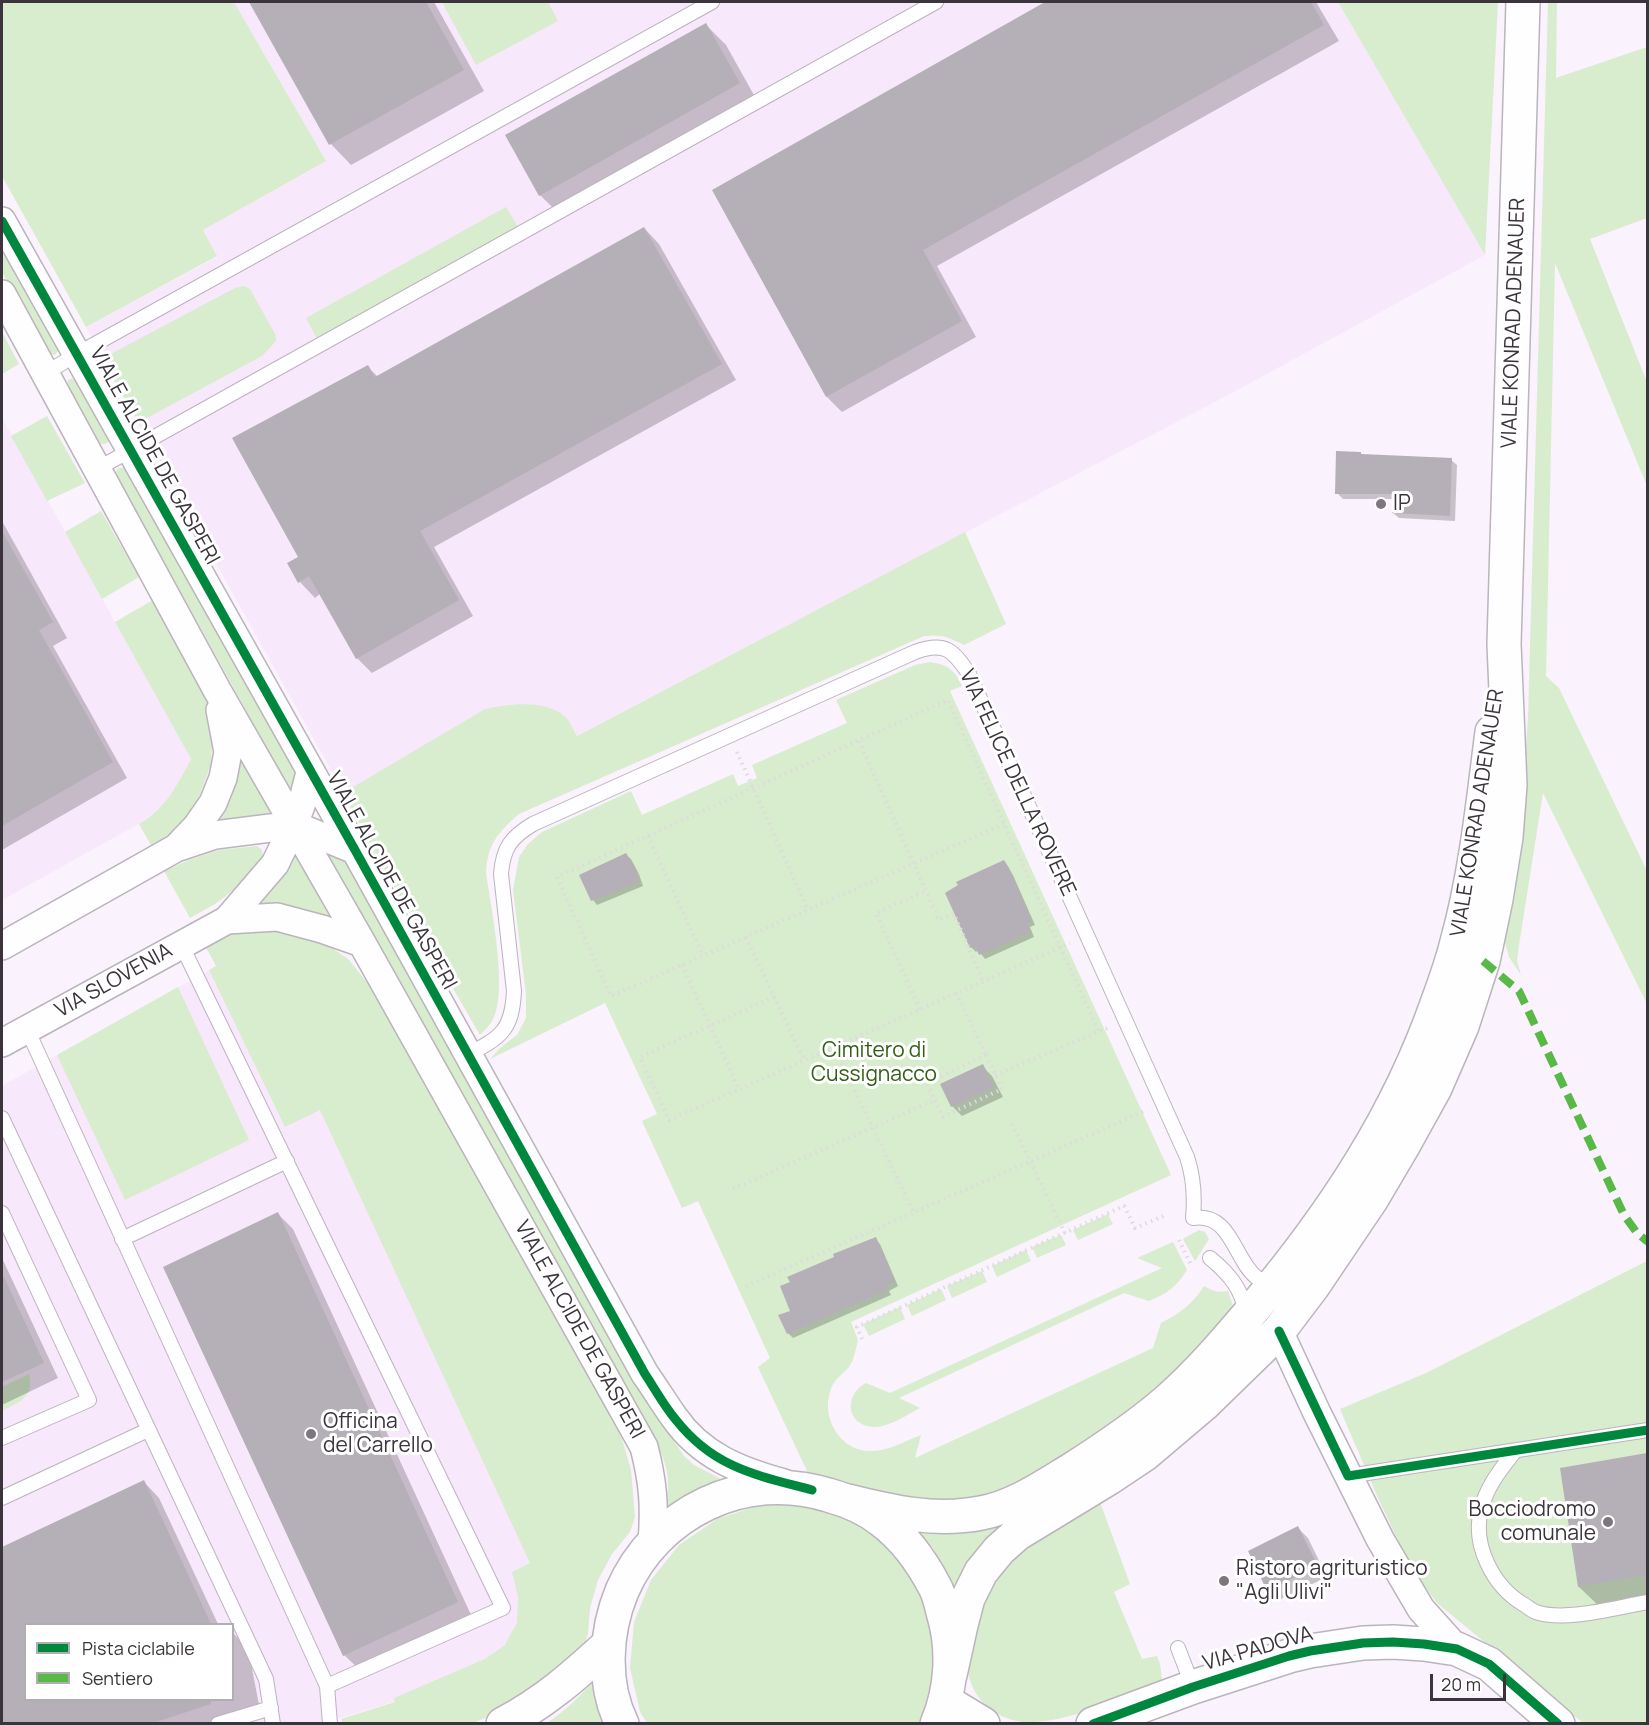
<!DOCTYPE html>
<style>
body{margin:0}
#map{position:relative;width:1649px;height:1725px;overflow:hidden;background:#faf2fc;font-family:Manrope,sans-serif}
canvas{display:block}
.frame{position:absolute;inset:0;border:3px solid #3b343c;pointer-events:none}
.legend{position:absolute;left:24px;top:1623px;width:210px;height:78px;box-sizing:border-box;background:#fff;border:2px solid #b1aeb1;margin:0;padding:8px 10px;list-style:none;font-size:18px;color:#3b343c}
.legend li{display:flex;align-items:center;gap:12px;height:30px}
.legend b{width:30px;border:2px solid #b1aeb1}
.scale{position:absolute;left:1430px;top:1674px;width:76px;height:27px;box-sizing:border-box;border:3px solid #3b343c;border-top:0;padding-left:8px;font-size:18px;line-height:21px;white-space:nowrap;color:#3b343c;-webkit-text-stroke:4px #fff;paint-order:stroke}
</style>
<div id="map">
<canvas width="1649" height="1725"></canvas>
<div class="frame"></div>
<ul class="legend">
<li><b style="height:8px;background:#00873e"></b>Pista ciclabile</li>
<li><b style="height:8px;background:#58b947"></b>Sentiero</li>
</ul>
<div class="scale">20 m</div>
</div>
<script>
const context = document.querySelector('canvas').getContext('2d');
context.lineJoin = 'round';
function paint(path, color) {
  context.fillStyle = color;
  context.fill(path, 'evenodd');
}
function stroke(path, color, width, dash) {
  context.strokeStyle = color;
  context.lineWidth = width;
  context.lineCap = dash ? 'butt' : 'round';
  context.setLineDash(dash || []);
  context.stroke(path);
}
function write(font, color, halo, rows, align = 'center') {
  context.font = font + ' Manrope,sans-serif';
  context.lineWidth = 6;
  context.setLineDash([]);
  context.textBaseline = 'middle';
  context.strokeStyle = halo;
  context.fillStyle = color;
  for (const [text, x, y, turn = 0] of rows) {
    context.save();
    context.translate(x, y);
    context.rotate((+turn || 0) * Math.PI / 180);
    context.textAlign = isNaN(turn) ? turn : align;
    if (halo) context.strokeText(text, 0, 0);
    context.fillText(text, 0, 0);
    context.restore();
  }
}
paint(new Path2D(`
 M234 2H1338L1485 255 1230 394 576 736 378 859 325 759 108 369 86 327 217 257 203 230 326 161Z
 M2 418 191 759 177 787 166 802 142 822 2 900Z
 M217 966 609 1507 556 1653 323 1723H2V1086ZM26 1624H232V1700H26Z`), '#f8e8fb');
paint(new Path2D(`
 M2 2H234L326 161 203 230 217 256 86 327 2 176Z
 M442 2H548L558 21 476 65Z
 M1338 2H1498L1485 255Z
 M1548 2H1557L1556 78 1647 47V218L1590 239 1647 382V486L1555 263 1546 676 1559 688 1647 871V1004L1543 793 1519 945 1517 961 1521 975 1509 957 1504 939 1522 797 1528 718Z
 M506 207 519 229 318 341 306 318Z
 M2 244 60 348 55 355 47 353 2 272Z
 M244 286 250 289 275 334 276 341 262 356 145 419H139L134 415 108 369 106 361 109 355 235 288Z
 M2 332 19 364 2 374Z
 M74 378 79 380 110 435 108 442 105 444H97L67 388 68 380Z
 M47 416 85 483 47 501 11 436Z
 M119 468H124L127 471 299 776 294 797 117 477 116 471Z
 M101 511 139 577 102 599 65 532Z
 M965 532 1006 624 964 645C949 637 941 634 924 636L519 814C498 832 487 845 486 873 491 907 509 994 492 1021 489 1026 484 1031 480 1035L378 859 343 793 485 709C508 704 545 699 564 716 570 720 573 730 577 736Z
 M153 600 204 693 213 727 211 764 196 806 175 833 152 847 139 824C166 808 177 786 191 759L115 622Z
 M930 662C948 665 954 669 962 686L950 691 1171 1175 851 1322 858 1340C856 1348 854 1360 849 1367 840 1377 835 1377 830 1392 821 1419 842 1453 872 1451 889 1451 905 1441 921 1435L915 1458 1153 1348 1161 1323C1179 1314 1193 1304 1204 1286 1213 1291 1218 1293 1228 1291L1236 1315 1112 1430 991 1501H888L833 1479 808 1473 758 1367 770 1358 698 1201 682 1208 642 1121 657 1114 605 1003 490 1059 500 1048 517 1035 526 1018V994L513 890 519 857 528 844 542 832 631 791 642 815 733 774 738 786 757 778 752 765 847 723 836 700 915 665Z
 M240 754 276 819C255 817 237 819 217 822L225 807Z
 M257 846 262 850 263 858 243 883 215 904 190 918 164 871 189 860 219 850Z
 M293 850 334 922C308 908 285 905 256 904 274 887 283 872 293 850Z
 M326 853H334L347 859 631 1369 676 1444 684 1456 694 1465 719 1478 720 1482 667 1509C669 1481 670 1469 656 1443Z
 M263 928 319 939 348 959 370 986 610 1415 622 1439 631 1470 635 1517 630 1532 612 1554 598 1580 590 1608 588 1633 584 1648 564 1671 489 1717 469 1724H343L341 1719 395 1702 394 1698 485 1659 504 1646 517 1623 518 1597 512 1572 530 1563 320 1110 285 1127 209 970 216 966 204 944 221 935Z
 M178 987 249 1140 125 1200 57 1055Z
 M1108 1214 1113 1224 1078 1240 1073 1230Z
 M1199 1230 1205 1232 1209 1239 1195 1261 1183 1239Z
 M1061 1235 1066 1245 1037 1258 1032 1247Z
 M1173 1242 1187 1270C1176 1287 1168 1293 1149 1301L1124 1293 899 1398 920 1408C906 1415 885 1431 867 1426 845 1420 846 1393 866 1383L890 1393 1162 1268 1137 1258Z
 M1026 1250 1031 1261 997 1277 992 1266Z
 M1647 1261V1723H1583L1437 1603 1418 1577 1405 1555 1378 1498 1340 1409 1426 1373Z
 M982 1271 987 1282 952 1298 947 1286Z
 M941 1289 946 1300 912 1316 907 1305Z
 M900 1307 905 1319 869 1336 863 1324Z
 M29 1374C35 1397 19 1402 2 1411V1387Z
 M1100 1502 1130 1584 1114 1592 1142 1659 1157 1656 1160 1664 1162 1679 1157 1686 1149 1690C1115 1701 1058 1725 1023 1722 990 1718 964 1691 968 1657 969 1647 973 1636 976 1626 978 1618 979 1607 983 1600 987 1590 1000 1575 1007 1567 1033 1538 1067 1521 1100 1502Z
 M760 1505H806L850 1519 887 1545 916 1580 933 1623 936 1668 926 1712 919 1723H647L640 1712 630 1668 634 1622 651 1580 679 1545 717 1519Z
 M1008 1519 956 1594 944 1567 933 1548 915 1530Z
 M597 1677 612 1723 545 1724C565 1712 582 1694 597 1677Z`), '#d8ecce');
paint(new Path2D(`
 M251 2H434L484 91 351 165 331 144Z
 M1048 2H1316L1339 41 937 266 976 337 842 412 827 397 714 190Z
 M706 25 726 45 759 104 560 215 540 195Z
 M644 228 659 244 736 380 434 547 473 616 372 673 357 658 321 593 315 598 300 582 289 564 300 557 368 367 378 377Z
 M1363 456 1451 460 1457 465 1455 521 1399 518 1393 513 1394 499H1343L1337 493Z
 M2 521 67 638 53 646 127 778 2 850Z
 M626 855 631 859 639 874 643 886 597 905 593 900Z
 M1008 867 1013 875 1035 925 1030 927 1034 937 985 959 978 950 976 952 971 947Z
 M982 1066 992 1076 1003 1097 962 1116 952 1106 942 1085Z
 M278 1214 293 1229 472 1617 360 1670 344 1655Z
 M875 1239 880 1244 898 1286 889 1291 891 1295 793 1338 788 1333 792 1312 836 1258Z
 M2 1258 58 1378 2 1405Z
 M1648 1455V1598L1600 1607 1579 1587 1561 1470Z
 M144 1482 159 1498 218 1624H26V1700H232L233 1633 248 1648 260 1710 213 1724H2V1548Z
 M1298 1528 1308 1538 1327 1577 1279 1600 1269 1590Z`), '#0003');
paint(new Path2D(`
 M249 2H426L464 70 329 145Z
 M1045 2H1311L1324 25 923 250 962 321 826 397 712 190Z
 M706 23 740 83 539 196 505 135Z
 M644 227 722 364 420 531 459 600 356 659 309 576 298 583 287 563 298 557 232 438 368 365 375 377Z
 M1336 451 1361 452V454L1452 458 1450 516 1392 513 1393 494H1335Z
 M2 531 53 622 39 630 113 762 2 826Z
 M626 853 635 868 639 882 591 901 579 875Z
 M1004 860 1009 868 1032 921 1027 923 1030 932 979 955 975 946 970 948 945 893 958 885 956 882Z
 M983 1064 994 1087 951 1107 940 1084Z
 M278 1212 458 1602 343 1656 163 1267Z
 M876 1237 895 1282 885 1286 887 1290 787 1334 778 1315 790 1311 780 1286 790 1282 787 1277 834 1257 833 1254Z
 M2 1273 44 1363 2 1382Z
 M1647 1453V1575L1578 1587 1560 1468Z
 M144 1480 211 1624H26V1700H211V1704L150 1724H2V1547Z
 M1298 1526 1318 1566 1267 1591 1248 1551Z`), '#b5afb7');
const lane = new Path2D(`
 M46 373 77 354 712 2
 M97 469 936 2
 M181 944 503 1608 327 1686
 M27 1029 327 1686 330 1724
 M467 1055C501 1037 512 1031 514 991L501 874C503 848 511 837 533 824L915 652C945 641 953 650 969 674L1187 1157C1194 1178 1195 1196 1193 1218 1231 1212 1234 1259 1256 1277 1261 1281 1267 1282 1273 1283
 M2 1118 266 1679 273 1724
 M2 1213 89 1400 2 1438
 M122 1239 287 1161
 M1210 1258C1228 1273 1243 1289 1245 1313
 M1515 1451C1501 1469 1486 1487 1481 1510 1472 1545 1493 1586 1523 1604 1528 1607 1533 1612 1539 1613 1569 1621 1617 1607 1648 1602
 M1348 1476 1648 1430
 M2 1498 148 1430
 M1178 1648 1193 1687
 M218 1724 271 1708`);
const street = new Path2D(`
 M2 221 355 850 645 1374C655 1388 664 1403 674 1417 701 1456 740 1471 784 1483
 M2 294 217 690 362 943 644 1447C653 1482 655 1506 652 1542
 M177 847 197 826 213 803 223 778 228 752 220 710
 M227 920 277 917 322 929 362 943
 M2 946 176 848 215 835 294 825 355 850
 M2 1043 227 920 275 864 294 825 303 800 310 772
 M1279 1331 1317 1413 1380 1539 1421 1609 1457 1649`);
const secondary = new Path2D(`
 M848 1501C891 1512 936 1522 981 1513 1014 1507 1043 1487 1071 1470 1104 1449 1137 1427 1167 1401 1199 1373 1227 1340 1255 1307 1333 1214 1398 1116 1438 1001 1445 982 1452 962 1457 942 1476 874 1483 802 1492 732
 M950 1675 961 1625 968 1598 981 1572 999 1550 1017 1534 1109 1478 1145 1454 1204 1404 1279 1331 1313 1286 1371 1200 1404 1144 1435 1088 1462 1026 1483 961 1496 899 1506 837 1510 785 1504 644 1523 2
 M945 1701 983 1724
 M503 1724C545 1702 574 1676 608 1645
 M622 1724C602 1683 605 1632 622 1591 656 1512 745 1469 828 1495 846 1500 866 1508 881 1520 904 1537 922 1562 935 1587 939 1594 941 1604 943 1612 954 1648 952 1689 937 1724
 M1093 1724 1193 1687 1289 1656 1310 1651 1363 1643 1393 1642 1424 1644 1457 1649 1489 1664 1558 1724`);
stroke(lane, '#bbb4bc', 16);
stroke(street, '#bbb4bc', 30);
stroke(secondary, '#bbb4bc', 36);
stroke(new Path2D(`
 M859 741 939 920 954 914 983 981
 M737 752 808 910
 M1004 824 611 996 557 877 948 700 1099 1032
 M648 836 703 956
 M746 937 804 1060
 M682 965 739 1089
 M956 993 986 1055
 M774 997 640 1057 669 1120 1070 943
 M920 1009 876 913 926 891
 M834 1047 914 1213
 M986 1055 1002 1089 943 1117 927 1083Z
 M995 1075 1108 1028
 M1012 1124 1065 1233
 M733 1189 935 1100
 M1179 1240 1190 1263
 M746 1286 1147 1110
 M862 1339 857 1327 1124 1206 1135 1228 1166 1215`), '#dddbdd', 4, [1.5, 4.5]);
stroke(lane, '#fefdff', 14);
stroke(street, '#fefdff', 27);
stroke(secondary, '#fefdff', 33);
stroke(new Path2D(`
 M1483 961 1519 991 1624 1215 1637 1233 1648 1242`), '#58b947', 8, [15, 8]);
stroke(new Path2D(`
 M2 221 355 850 645 1374C655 1389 664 1406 676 1420 714 1468 756 1475 812 1490
 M1279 1331 1348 1476 1648 1430
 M1093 1724 1193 1687 1289 1656 1310 1651 1363 1643 1393 1642 1424 1644 1457 1649 1489 1664 1558 1724`), '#00873e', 9);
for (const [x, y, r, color] of [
 [1381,504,6,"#7e767f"],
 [311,1434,6,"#7e767f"],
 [1608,1522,6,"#7e767f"],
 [1224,1581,6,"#7e767f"]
]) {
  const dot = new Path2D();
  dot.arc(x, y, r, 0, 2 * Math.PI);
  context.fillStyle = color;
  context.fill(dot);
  stroke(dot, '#fff', 2);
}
write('21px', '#3b343c', '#fff', [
 ["VIALE KONRAD ADENAUER",1514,323,-88],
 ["VIALE ALCIDE DE GASPERI",154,456,61],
 ["VIA FELICE DELLA ROVERE",1017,783,65],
 ["VIALE KONRAD ADENAUER",1478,813,-81],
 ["VIALE ALCIDE DE GASPERI",391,881,61],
 ["VIA SLOVENIA",114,981,-29],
 ["VIALE ALCIDE DE GASPERI",579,1330,61],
 ["VIA PADOVA",1258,1649,-16]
]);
write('21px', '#3b343c', '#fff', [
 ["IP",1393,504],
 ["Officina",323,1422],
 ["del Carrello",323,1446],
 ["Bocciodromo",1596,1510,"right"],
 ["comunale",1596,1534,"right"],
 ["Ristoro agrituristico",1236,1569],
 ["\"Agli Ulivi\"",1236,1593]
], 'left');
write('21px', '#315e14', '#fff', [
 ["Cimitero di",874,1051],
 ["Cussignacco",874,1075]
]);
</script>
